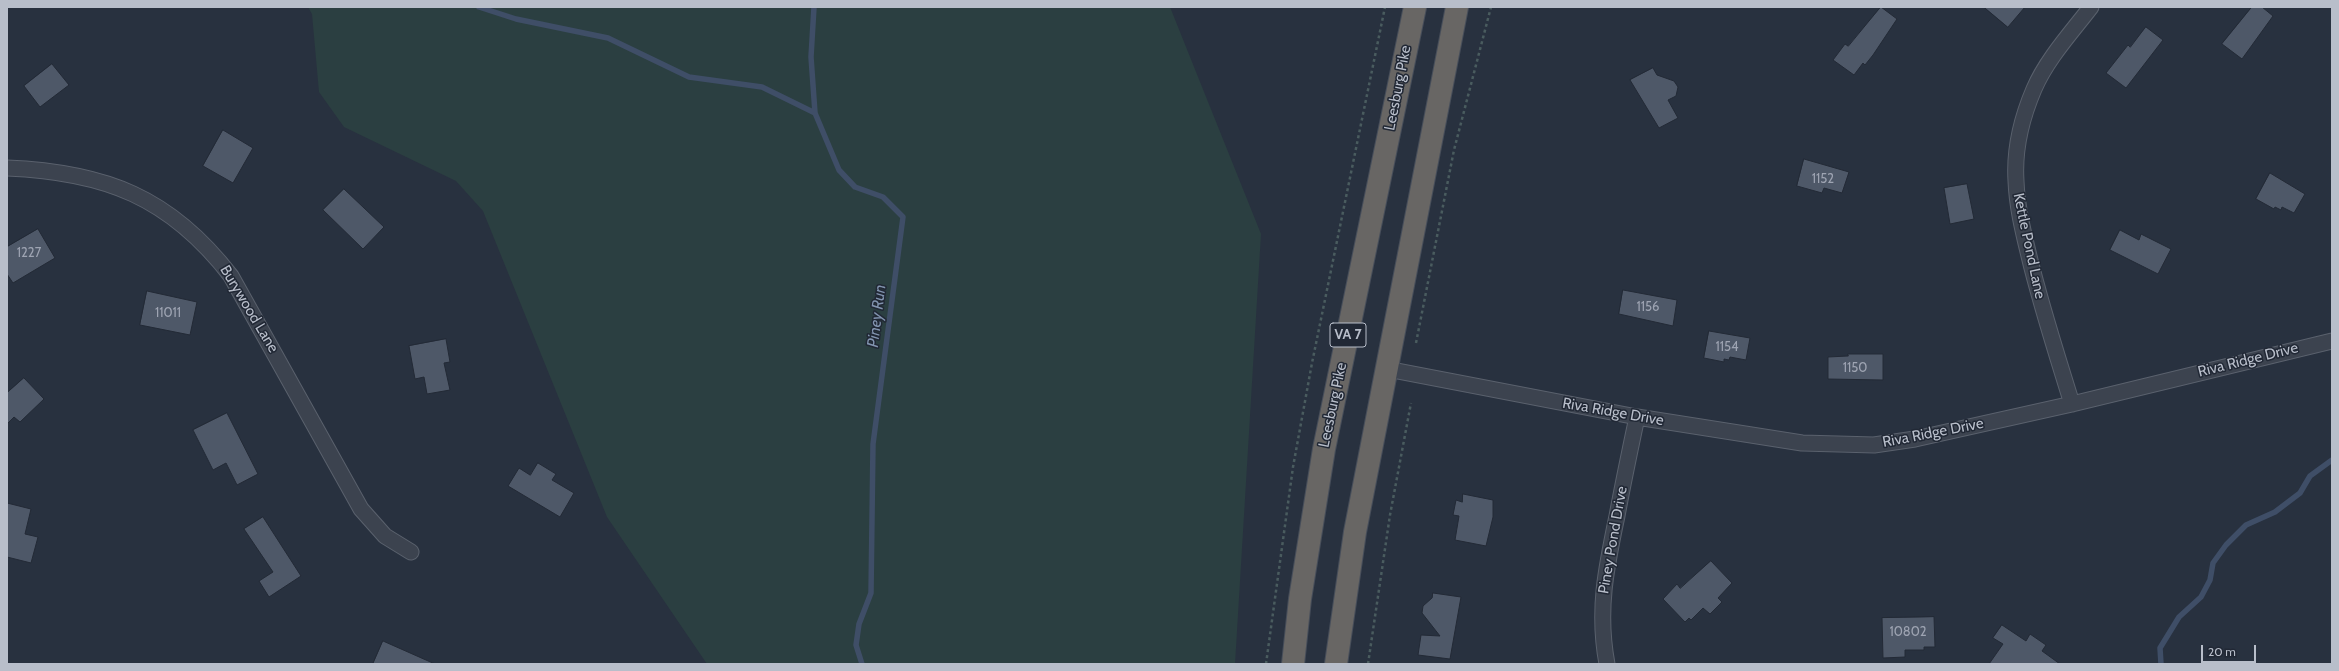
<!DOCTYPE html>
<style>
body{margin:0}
#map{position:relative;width:2339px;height:671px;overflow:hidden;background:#28313f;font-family:Cabin,sans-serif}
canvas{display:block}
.frame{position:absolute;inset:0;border:8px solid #b8beca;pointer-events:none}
.scale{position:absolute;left:2201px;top:645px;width:55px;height:18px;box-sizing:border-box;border:2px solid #b8beca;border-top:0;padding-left:5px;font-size:12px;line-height:14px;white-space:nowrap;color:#b8beca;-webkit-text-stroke:3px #212835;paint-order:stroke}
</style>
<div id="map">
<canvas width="2339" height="671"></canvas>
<div class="frame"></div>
<div class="scale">20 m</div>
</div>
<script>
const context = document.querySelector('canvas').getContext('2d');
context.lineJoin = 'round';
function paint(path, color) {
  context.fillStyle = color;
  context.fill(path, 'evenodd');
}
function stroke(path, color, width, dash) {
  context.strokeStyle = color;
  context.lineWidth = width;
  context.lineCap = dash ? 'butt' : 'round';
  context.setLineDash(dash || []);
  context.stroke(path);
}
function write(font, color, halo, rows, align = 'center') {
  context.font = font + ' Cabin,sans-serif';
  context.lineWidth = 3;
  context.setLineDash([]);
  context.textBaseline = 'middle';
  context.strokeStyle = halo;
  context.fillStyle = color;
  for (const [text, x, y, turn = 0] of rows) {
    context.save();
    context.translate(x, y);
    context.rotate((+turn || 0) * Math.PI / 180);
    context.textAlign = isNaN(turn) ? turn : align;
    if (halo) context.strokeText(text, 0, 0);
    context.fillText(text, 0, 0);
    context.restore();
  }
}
paint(new Path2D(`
 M308 7H1170L1261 234 1235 664H707L607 517 483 211 456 181 344 127 319 92 312 14Z`), '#2b3f41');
stroke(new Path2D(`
 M479 7 516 19 608 38 689 77 762 87 815 113
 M814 7 811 57 815 113 839 170 855 187 883 197 903 217 873 444 871 593 859 624 856 645 862 664
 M2161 664 2160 648 2179 617 2201 597 2210 580 2213 563 2226 545 2246 525 2275 512 2300 493 2310 476 2332 460`), '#3f4e67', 5.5);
const building = new Path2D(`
 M1881 7 1897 19 1873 55 1865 65 1863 63 1854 75 1833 60 1845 44 1848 46Z
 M1984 7H2025L2008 27Z
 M2252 7H2262L2273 16 2242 59 2222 44Z
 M2146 27 2163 40 2126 88 2106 73 2128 45 2130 47Z
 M52 64 69 85 40 107 24 86Z
 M1653 68 1657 75 1674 81 1678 87 1676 96 1668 100 1678 118 1659 128 1630 80Z
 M223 130 253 148 233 183 203 166Z
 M1804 159 1849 172 1842 193 1824 188 1822 193 1797 186Z
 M2270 173 2305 194 2294 213 2282 207 2281 210 2275 207 2274 209 2256 199Z
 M1967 184 1974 219 1950 224 1944 188Z
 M344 189 384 227 363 249 323 210Z
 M38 229 55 258 13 283 7 274V247Z
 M2120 230 2139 240 2141 234 2171 249 2158 274 2110 250Z
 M1623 290 1677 300 1673 326 1619 314Z
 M147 291 197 302 190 335 140 325Z
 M1709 331 1750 338 1746 360 1730 357 1729 360 1724 359V362L1704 358Z
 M446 339 450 362 444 363 450 390 427 394 424 377 415 379 409 346Z
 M1848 354H1883V380L1828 379V357L1848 356Z
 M24 378 44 399 20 422 14 417 7 424V393Z
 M227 413 258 474 237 485 226 463 213 470 193 430Z
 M538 463 556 474 552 480 574 493 560 517 508 486 519 468 530 475Z
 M1463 494 1493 500V517L1486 546 1455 540 1459 516 1453 515 1456 500 1462 502Z
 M7 503 31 509 25 534 38 537 31 563 7 557Z
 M263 517 301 576 269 597 259 581 273 572 244 529Z
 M1711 561 1732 583 1718 598 1722 602 1710 614 1703 608 1691 620 1689 618 1685 622 1663 599 1677 584 1680 588Z
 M1433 593 1461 597 1450 659 1418 655 1421 635 1440 636 1422 613 1423 606 1432 598Z
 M1934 617 1935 647H1924V650H1905V657L1883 658 1882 618Z
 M2002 625 2026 641 2030 634 2046 645 2042 651 2060 664H1989L2003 644 1993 638Z
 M383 641 435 664H373Z`);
paint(building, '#4e5868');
stroke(building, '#232a36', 1);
const minor = new Path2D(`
 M7 168C105 172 170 197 231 276L361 509 385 536 411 552
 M1387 369 1637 417 1802 443 1874 445 1915 439 2072 404 2332 341
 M2072 404C2057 355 2041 306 2029 256 2023 231 2017 207 2016 181 2014 150 2022 117 2034 89 2047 59 2071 33 2091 7
 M1607 664C1597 611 1606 568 1617 516 1623 483 1630 450 1637 417`);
const trunk = new Path2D(`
 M1293 664 1300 599 1324 449 1415 7
 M1336 664 1355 532 1457 7`);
stroke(minor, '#5a616d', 17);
stroke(trunk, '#474e5a', 24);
stroke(new Path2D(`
 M1416 343 1454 150 1491 7
 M1266 664 1293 467 1312 363 1385 7
 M1368 664 1390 515 1411 403`), '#4a5c5f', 2.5, [3, 3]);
stroke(minor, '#3c434f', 15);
stroke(trunk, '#686664', 22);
write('13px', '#9ea4b2', null, [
 ["1152",1823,179],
 ["1227",29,253],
 ["1156",1648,307],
 ["11011",168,313],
 ["1154",1727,347],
 ["1150",1855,368],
 ["10802",1908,632]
]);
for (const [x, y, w] of [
 [1348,335,36]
]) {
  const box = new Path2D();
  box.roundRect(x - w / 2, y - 12, w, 24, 3);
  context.fillStyle = '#212835';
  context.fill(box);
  stroke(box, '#b8beca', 1);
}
write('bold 14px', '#b8beca', null, [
 ["VA 7",1348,335]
]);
write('15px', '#b8beca', '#212835', [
 ["Leesburg Pike",1398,88,-79],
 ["Kettle Pond Lane",2029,246,78],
 ["Burywood Lane",249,309,59],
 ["Riva Ridge Drive",2248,360,-14],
 ["Leesburg Pike",1333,405,-78],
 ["Riva Ridge Drive",1613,412,10],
 ["Riva Ridge Drive",1933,433,-11],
 ["Piney Pond Drive",1613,540,-80]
]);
write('italic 16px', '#8294af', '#212835', [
 ["Piney Run",877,316,-83]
]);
</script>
